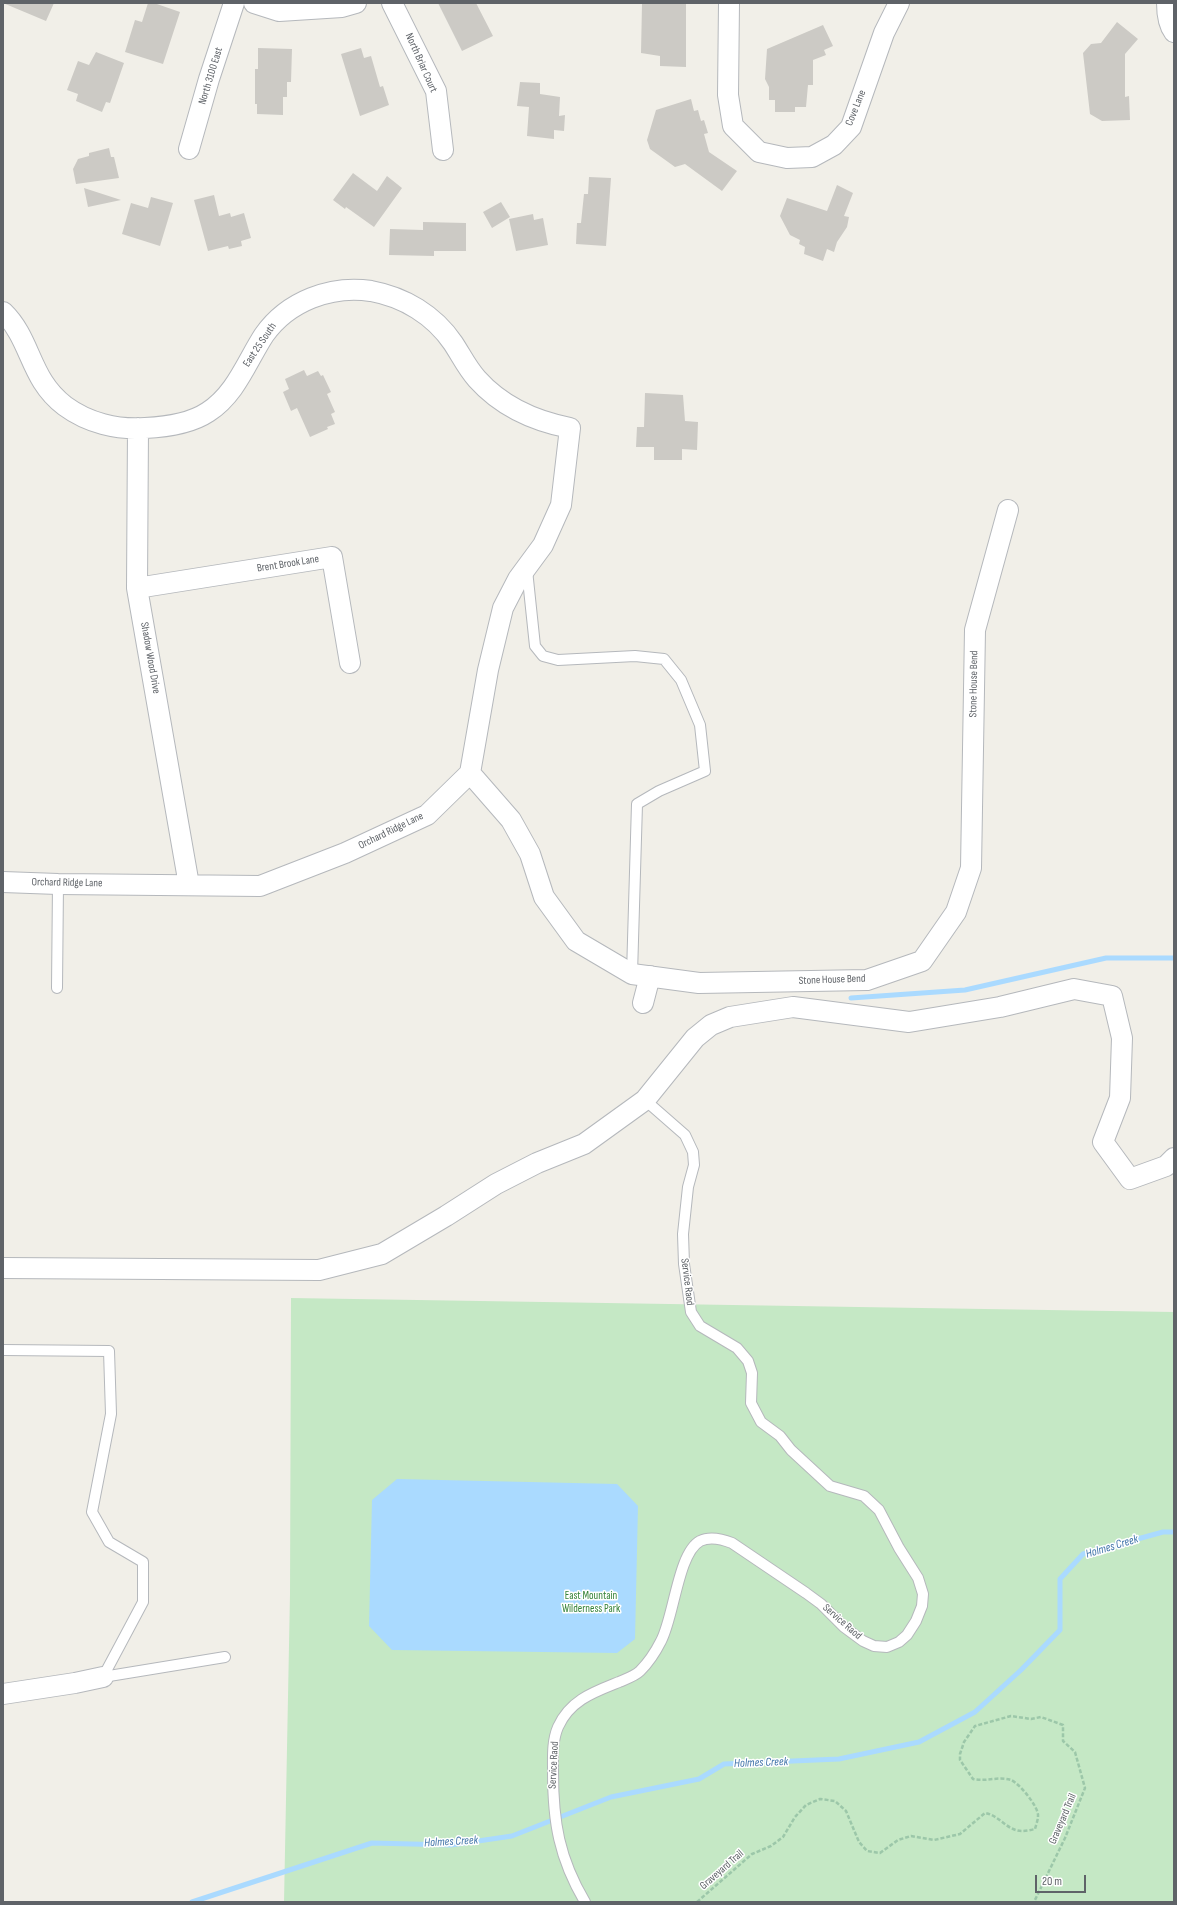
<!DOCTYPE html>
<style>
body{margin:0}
#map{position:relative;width:1177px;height:1905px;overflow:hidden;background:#f1efe8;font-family:"Sofia Sans Condensed",sans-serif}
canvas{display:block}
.frame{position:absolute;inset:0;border:4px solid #5f6368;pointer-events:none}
.scale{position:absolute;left:1035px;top:1875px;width:51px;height:18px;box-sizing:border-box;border:2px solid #5f6368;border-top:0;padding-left:5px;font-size:12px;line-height:14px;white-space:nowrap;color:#5f6368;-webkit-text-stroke:3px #fff;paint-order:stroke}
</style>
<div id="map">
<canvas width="1177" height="1905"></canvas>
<div class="frame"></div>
<div class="scale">20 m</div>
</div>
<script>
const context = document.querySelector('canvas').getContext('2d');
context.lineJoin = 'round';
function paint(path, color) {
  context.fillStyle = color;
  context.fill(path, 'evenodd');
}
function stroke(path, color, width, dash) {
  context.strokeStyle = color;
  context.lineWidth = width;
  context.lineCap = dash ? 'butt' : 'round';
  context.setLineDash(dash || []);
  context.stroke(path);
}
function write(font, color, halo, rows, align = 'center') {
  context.font = font + ' "Sofia Sans Condensed",sans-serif';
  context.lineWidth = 3;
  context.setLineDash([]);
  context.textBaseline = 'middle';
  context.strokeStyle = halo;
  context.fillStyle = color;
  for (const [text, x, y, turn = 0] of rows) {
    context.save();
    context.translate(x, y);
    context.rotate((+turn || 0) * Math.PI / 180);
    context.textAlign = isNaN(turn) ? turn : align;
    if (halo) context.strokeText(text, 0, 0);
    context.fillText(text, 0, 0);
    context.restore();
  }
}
paint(new Path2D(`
 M291 1298 1174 1312V1902H284L290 1594Z`), '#c5e8c5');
paint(new Path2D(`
 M397 1479 617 1484 638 1506 635 1639 617 1653 392 1650 369 1626 372 1500Z`), '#aadaff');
stroke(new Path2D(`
 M851 998 965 990 1106 958H1174
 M192 1902 372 1843 451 1845 512 1836 611 1797 699 1779 724 1764 839 1759 919 1742 975 1712 1021 1670 1060 1630V1579L1083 1554 1163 1532H1174`), '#aadaff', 5);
paint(new Path2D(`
 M3 3H54L46 21Z
 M148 3H154L180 12 163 64 125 52 135 20 142 22Z
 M438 3H476L493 36 462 51Z
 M686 3V67L660 66V56L641 53 642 4Z
 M1117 22 1138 39 1125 54V97L1129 96 1130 120 1102 121 1090 114 1083 53 1091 44 1101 43Z
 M823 25 833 46 824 50 826 55 813 60V85H808L806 107H795V112H775V100H769V87L765 79 767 49Z
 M258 48 292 49 291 82H287V97H283V115L257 114V104H255V69H258Z
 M361 48 364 58 371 56 380 87 383 86 389 105 360 116 341 54Z
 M96 52 124 63 110 103 106 102 102 112 76 101 78 94 67 90 78 61 89 65Z
 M520 82 540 83V94L560 97 559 116 565 115 564 131 554 130V139L527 136 529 107 517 106Z
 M691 99 694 111 698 110 701 121 704 120 708 133 704 134 709 152 737 171 722 191 685 164 675 167 650 149 647 140 656 110Z
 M109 148 111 157H114L119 178 76 184 73 169 78 159 89 156V153Z
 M353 173 377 191 387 176 402 188 374 227 346 207 345 209 333 200Z
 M589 177 611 178 606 246 576 244 577 223H581L584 194H588Z
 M837 185 853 193 844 216 849 217 847 227 837 242 834 252 827 249 823 261 804 254 805 247 799 244 800 240 790 235 780 216 787 198 827 211Z
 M84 188 121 200 88 207Z
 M214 195 219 216 230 213 231 217 244 213 251 238 241 241 242 246 229 249 228 246 208 251 194 200Z
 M151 197 173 203 160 246 122 234 131 203 148 208Z
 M501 202 510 217 492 228 483 212Z
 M533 214 534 220 543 218 548 245 516 251 509 219Z
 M423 222 466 223V251H434V256L389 255 390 229 423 230Z
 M304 370 307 376 318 371 321 376 323 375 331 392 327 394 335 412 331 414 335 424 327 427 328 429 310 437 297 408 291 411 283 392 289 389 285 379Z
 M645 393 683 395 685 421 698 422 697 450 682 449V460H654V447H636L637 427H644Z`), '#cccac5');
const lane = new Path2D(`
 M527 570 535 646 543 656 558 660 635 656 664 659 681 680 700 725 705 771 659 791 637 804 632 974
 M57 988 58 884
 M3 1350 109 1351 111 1414 92 1512 109 1542 143 1562V1602L103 1677
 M103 1677 225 1657
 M585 1902C559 1858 553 1822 553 1772 553 1757 552 1741 558 1727 570 1700 594 1692 619 1682 626 1679 635 1676 640 1671 648 1663 656 1651 661 1641 674 1617 678 1553 700 1541 710 1536 722 1539 732 1543L806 1593 821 1604 844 1627 863 1641 874 1646 887 1647 899 1642 907 1635 916 1621 922 1606 923 1594 918 1578 899 1548 879 1510 864 1496 830 1486 791 1450 780 1436 761 1422 751 1403 752 1373 748 1361 737 1348 700 1326 691 1312 684 1264 683 1234 688 1187 694 1165 693 1152 685 1135 645 1100`);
const street = new Path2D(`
 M254 3 279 11 342 7 356 3
 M392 3 436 91 443 150
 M729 3 728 95 733 126 759 152 787 158 812 157 834 145 851 127 884 33 899 3
 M1167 3C1167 12 1168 24 1174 32
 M189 149 209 79 234 3
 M3 312C32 340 29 379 65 406 88 423 117 430 145 428 167 427 190 424 208 412 236 394 247 361 264 335 288 301 331 285 371 291 404 297 434 315 453 343 461 355 467 368 477 379 502 407 534 421 570 428L561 505 543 545 518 579 503 608 488 670 470 773 427 815 345 853 260 886 58 884 3 882
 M138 428 137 588 189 885
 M137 588 332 557 350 663
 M470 773 511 820 530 854 544 897 576 941 632 974 699 983 867 980 922 961 956 912 971 868 975 630 1008 510
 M643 1003 650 976
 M3 1268 319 1270 382 1254 446 1216 496 1184 537 1163 584 1144 645 1100 695 1038 711 1025 730 1017 793 1007 909 1022 1000 1007 1074 989 1112 996 1122 1038 1120 1098 1103 1142 1130 1179 1166 1166 1174 1158
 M3 1694 75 1683 103 1677`);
stroke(lane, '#b5b8bc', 12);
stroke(street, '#b5b8bc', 22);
stroke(new Path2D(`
 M697 1902 752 1854 771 1846 783 1837 795 1817 806 1805 820 1799 835 1801 846 1811 859 1842 867 1851 880 1853 898 1840 911 1836 934 1840 960 1834 985 1813C999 1815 1007 1831 1022 1831 1026 1831 1031 1830 1035 1829 1036 1825 1038 1820 1038 1816 1039 1807 1019 1783 1011 1780 998 1776 986 1782 973 1779L960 1760V1754L964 1742 975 1726 1011 1716 1031 1719 1041 1717 1063 1725V1741L1075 1752 1085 1788 1065 1838 1034 1902`), '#9cc7a9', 2.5, [4, 2]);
stroke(lane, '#fff', 10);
stroke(street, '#fff', 20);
write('11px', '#5f6368', '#fff', [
 ["North Briar Court",421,63,66],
 ["North 3100 East",211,76,-73],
 ["Cove Lane",856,108,-68],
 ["East 25 South",260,345,-56],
 ["Brent Brook Lane",288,564,-9],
 ["Shadow Wood Drive",150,658,80],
 ["Stone House Bend",974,684,-89],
 ["Orchard Ridge Lane",391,831,-26],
 ["Orchard Ridge Lane",67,883,1],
 ["Stone House Bend",832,980,-2],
 ["Service Raod",687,1282,83],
 ["Service Raod",842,1622,41],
 ["Service Raod",554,1765,-87],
 ["Graveyard Trail",1063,1819,-67],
 ["Graveyard Trail",722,1870,-41]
]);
write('11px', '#348238', '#fff', [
 ["East Mountain",591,1596],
 ["Wilderness Park",591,1609]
]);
write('italic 12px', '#4174aa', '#fff', [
 ["Holmes Creek",1112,1547,-17],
 ["Holmes Creek",761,1763,-2],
 ["Holmes Creek",451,1842,-3]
]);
</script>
